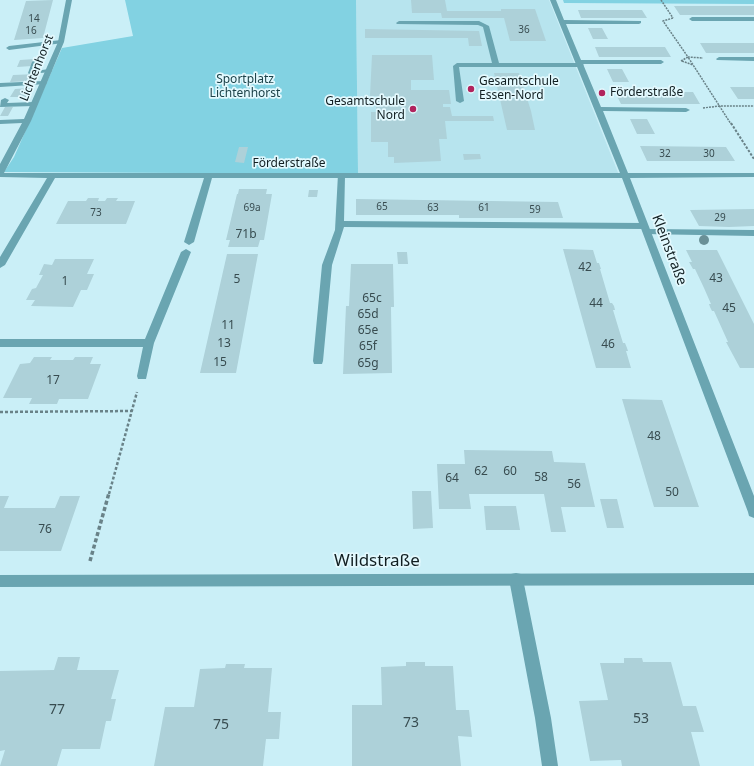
<!DOCTYPE html>
<meta charset="utf-8">
<style>
body{margin:0}
canvas{display:block;background:#caeff7}
</style>
<canvas width="754" height="766"></canvas>
<script>
const context = document.querySelector('canvas').getContext('2d');
context.lineJoin = 'round';
function paint(path, color) {
  context.fillStyle = color;
  context.fill(path, 'evenodd');
}
function stroke(path, color, width, dash) {
  context.strokeStyle = color;
  context.lineWidth = width;
  context.lineCap = dash ? 'butt' : 'round';
  context.setLineDash(dash || []);
  context.stroke(path);
}
function write(font, color, halo, rows, align = 'center') {
  context.font = font + ' "Noto Sans",sans-serif';
  context.lineWidth = 3.5;
  context.setLineDash([]);
  context.textBaseline = 'middle';
  context.strokeStyle = halo;
  context.fillStyle = color;
  for (const [text, x, y, turn = 0] of rows) {
    context.save();
    context.translate(x, y);
    context.rotate((+turn || 0) * Math.PI / 180);
    context.textAlign = isNaN(turn) ? turn : align;
    if (halo) context.strokeText(text, 0, 0);
    context.fillText(text, 0, 0);
    context.restore();
  }
}
paint(new Path2D(`
 M356 0H549L619 175 358 174Z`), '#b7e4ee');
paint(new Path2D(`
 M125 0H356L358 174 4 172 14 157 62 48 133 36Z
 M563 0H754V4L564 3Z`), '#82d2e2');
paint(new Path2D(`
 M53 0 43 38 14 40 26 1Z
 M411 0H445L447 11H501V9H535L546 41H510L504 18H442L441 13H412Z
 M674 6H754V15H680Z
 M578 10H642L647 18H581Z
 M588 28H602L608 39H593Z
 M365 29 479 31 482 46H469L468 38H365Z
 M700 43H754V53H706Z
 M595 47H665L671 57H599Z
 M372 55H432L434 80H411V90H449L451 104H443V107H450L452 116H493L494 121H445L447 139H439L441 161 394 163V157H388V142H371V112H376V96H370Z
 M35 59 32 66 17 67 20 60Z
 M607 69H622L629 82H613Z
 M494 73H519L531 111 535 130H507Z
 M37 74 33 81 10 82 13 75Z
 M730 87H754V99H738Z
 M31 88 26 97H10L15 89Z
 M615 92H693L700 104H621Z
 M5 107H13L8 116H0Z
 M630 119H647L655 134H637Z
 M640 146 726 147 735 161H647Z
 M239 147H248L244 163 235 162Z
 M463 154H480L481 159 464 160Z
 M239 189H267L266 194H272L264 240H260L258 247H228L230 240H226L237 194H238Z
 M309 190H318L317 197H308Z
 M88 198H99L98 201H105L107 198H118L116 201H135L126 224H56L68 201H86Z
 M356 199 558 202 563 218H459V215H356Z
 M754 209V226L729 227 699 226 690 210Z
 M563 249 593 250 597 263H599L601 269H600L610 303H612L614 306 615 310H613L623 343H625L627 348 628 351H626L631 368H596Z
 M686 250H717L754 324V368H740L726 342H728L714 311H712L710 307 709 304H711L704 288 695 269H693L689 262H692Z
 M397 252H407L408 264H398Z
 M227 254H258L236 373H200Z
 M55 259H94L87 274H94L87 290H81L73 307 31 306 35 300H26L32 289 36 288 43 275H39L44 264 52 265Z
 M351 264H393L394 307H391L392 373 343 374 346 306H349Z
 M34 357H52L50 360H73L75 357H93L90 364H101L88 399H59L57 404H29L32 398H3L20 364 30 363Z
 M622 399 662 400 699 507H654Z
 M464 450 552 451 554 462 585 463 595 507H561L566 532H551L544 494H469L471 509H439L437 464H465Z
 M412 491H431L433 528 413 529Z
 M0 496H9L4 508H55L60 496H80L61 551H0Z
 M600 499H617L624 528H607Z
 M484 506H516L520 530H486Z
 M58 657H80L77 670H119L111 699H116L111 721H106L100 749H62L57 766H0L5 750 0 751V671L54 670Z
 M624 658H642L643 662H671L683 706H696L704 732H691L700 766H622L621 760 590 761 579 701 608 700 600 663H624Z
 M406 662H425V666H453L456 710H469L472 737 458 736 461 766H352V705H382L381 667 406 666Z
 M226 664H245L244 668H272L268 712H281L279 739H266L263 766H154L165 707H194L200 669 225 668Z`), '#add1d9');
stroke(new Path2D(`
 M661 0 673 18
 M673 18 663 21 688 57 703 58
 M681 61 688 57 731 124
 M682 61 693 65
 M703 108 719 106H754`), '#698288', 1.5, [2, 1]);
stroke(new Path2D(`
 M731 123 754 159`), '#698288', 2, [2.5, 1.5]);
stroke(new Path2D(`
 M0 412 132 411
 M109 494 137 392`), '#698288', 2.5, [3, 2]);
stroke(new Path2D(`
 M90 561 109 493`), '#698288', 3.5, [4, 2.5]);
paint(new Path2D(`
 M754 17V21H692L689 19 692 17Z
 M399 21H479L489 26 499 63H581L584 65 581 67H459L464 101 460 103 456 101 453 66 457 63H492L483 27 478 25 397 24 396 23Z
 M61 40 63 41V43L9 50 6 48 9 46Z
 M719 57H754V61L717 60 716 59Z
 M35 60 38 62 35 71 49 69 52 71 51 72 29 74 28 73 32 62Z
 M44 81 47 83 46 84 0 87V83Z
 M5 98 9 100 7 103 34 102 38 104 34 106 0 107 1 100Z
 M338 174H341L345 176 344 221 644 223 648 226 644 229 344 227 332 265 323 361 322 364H314L313 361 322 265 335 230Z
 M647 229 754 230V236L644 234 643 232 644 230Z
 M516 573 521 574 523 579 551 718 558 766H542L535 718 509 579 511 574Z`), '#6aa5b1');
paint(new Path2D(`
 M66 0H72L64 42 31 121 4 173H620L550 0H556L564 20 641 21V23L639 24H566L581 60H661L664 62 661 64H583L601 107 686 108 690 110 686 112 603 111 628 173H754V177L630 178 754 496V518L749 516 748 512 622 178H212L194 242 189 245 184 242 204 178H55L5 265 0 268V257L47 178 0 177V164L22 123 0 124V120L24 119 58 42Z
 M186 249 191 252 154 343 146 379H138L137 376 143 347H0V339H145L181 252Z
 M754 573V585L0 587V575Z`), '#6aa5b1');
context.fillStyle = '#6a9097';
for (const [x, y] of [
 [704,240]
]) {
  context.beginPath();
  context.arc(x, y, 5, 0, 2 * Math.PI);
  context.fill();
}
for (const [x, y, r, color] of [
 [471,89,4,"#b1235d"],
 [602,93,4,"#b1235d"],
 [413,109,4,"#b1235d"]
]) {
  const dot = new Path2D();
  dot.arc(x, y, r, 0, 2 * Math.PI);
  context.fillStyle = color;
  context.fill(dot);
  stroke(dot, '#e3f9fe', 1.5);
}
write('10px', '#384c50', null, [
 ["14",34,19],
 ["36",524,30],
 ["16",31,31],
 ["32",665,154],
 ["30",709,154],
 ["65",382,207],
 ["69a",252,208],
 ["63",433,208],
 ["61",484,208],
 ["59",535,210],
 ["73",96,213],
 ["29",720,218]
]);
write('12px', '#111f22', '#e3f9fe', [
 ["Lichtenhorst",37,68,-68],
 ["Förderstraße",289,164]
]);
write('12px', '#1c4249', '#e3f9fe', [
 ["Sportplatz",245,80],
 ["Lichtenhorst",245,94]
]);
write('12px', '#111f22', '#e3f9fe', [
 ["Gesamtschule",479,82],
 ["Essen-Nord",479,96],
 ["Förderstraße",610,93],
 ["Gesamtschule",405,102,"right"],
 ["Nord",405,116,"right"]
], 'left');
write('12px', '#384c50', null, [
 ["71b",246,235],
 ["42",585,268],
 ["43",716,279],
 ["5",237,280],
 ["1",65,282],
 ["65c",372,299],
 ["44",596,304],
 ["45",729,309],
 ["65d",368,315],
 ["11",228,326],
 ["65e",368,331],
 ["13",224,344],
 ["46",608,345],
 ["65f",368,347],
 ["15",220,363],
 ["65g",368,364],
 ["17",53,381],
 ["48",654,437],
 ["62",481,472],
 ["60",510,472],
 ["58",541,478],
 ["64",452,479],
 ["56",574,485],
 ["50",672,493],
 ["76",45,530]
]);
write('14px', '#111f22', '#e3f9fe', [
 ["Kleinstraße",669,250,69]
]);
write('14px', '#384c50', null, [
 ["77",57,710],
 ["53",641,719],
 ["73",411,723],
 ["75",221,725]
]);
write('17px', '#111f22', '#e3f9fe', [
 ["Wildstraße",377,561]
]);
</script>
